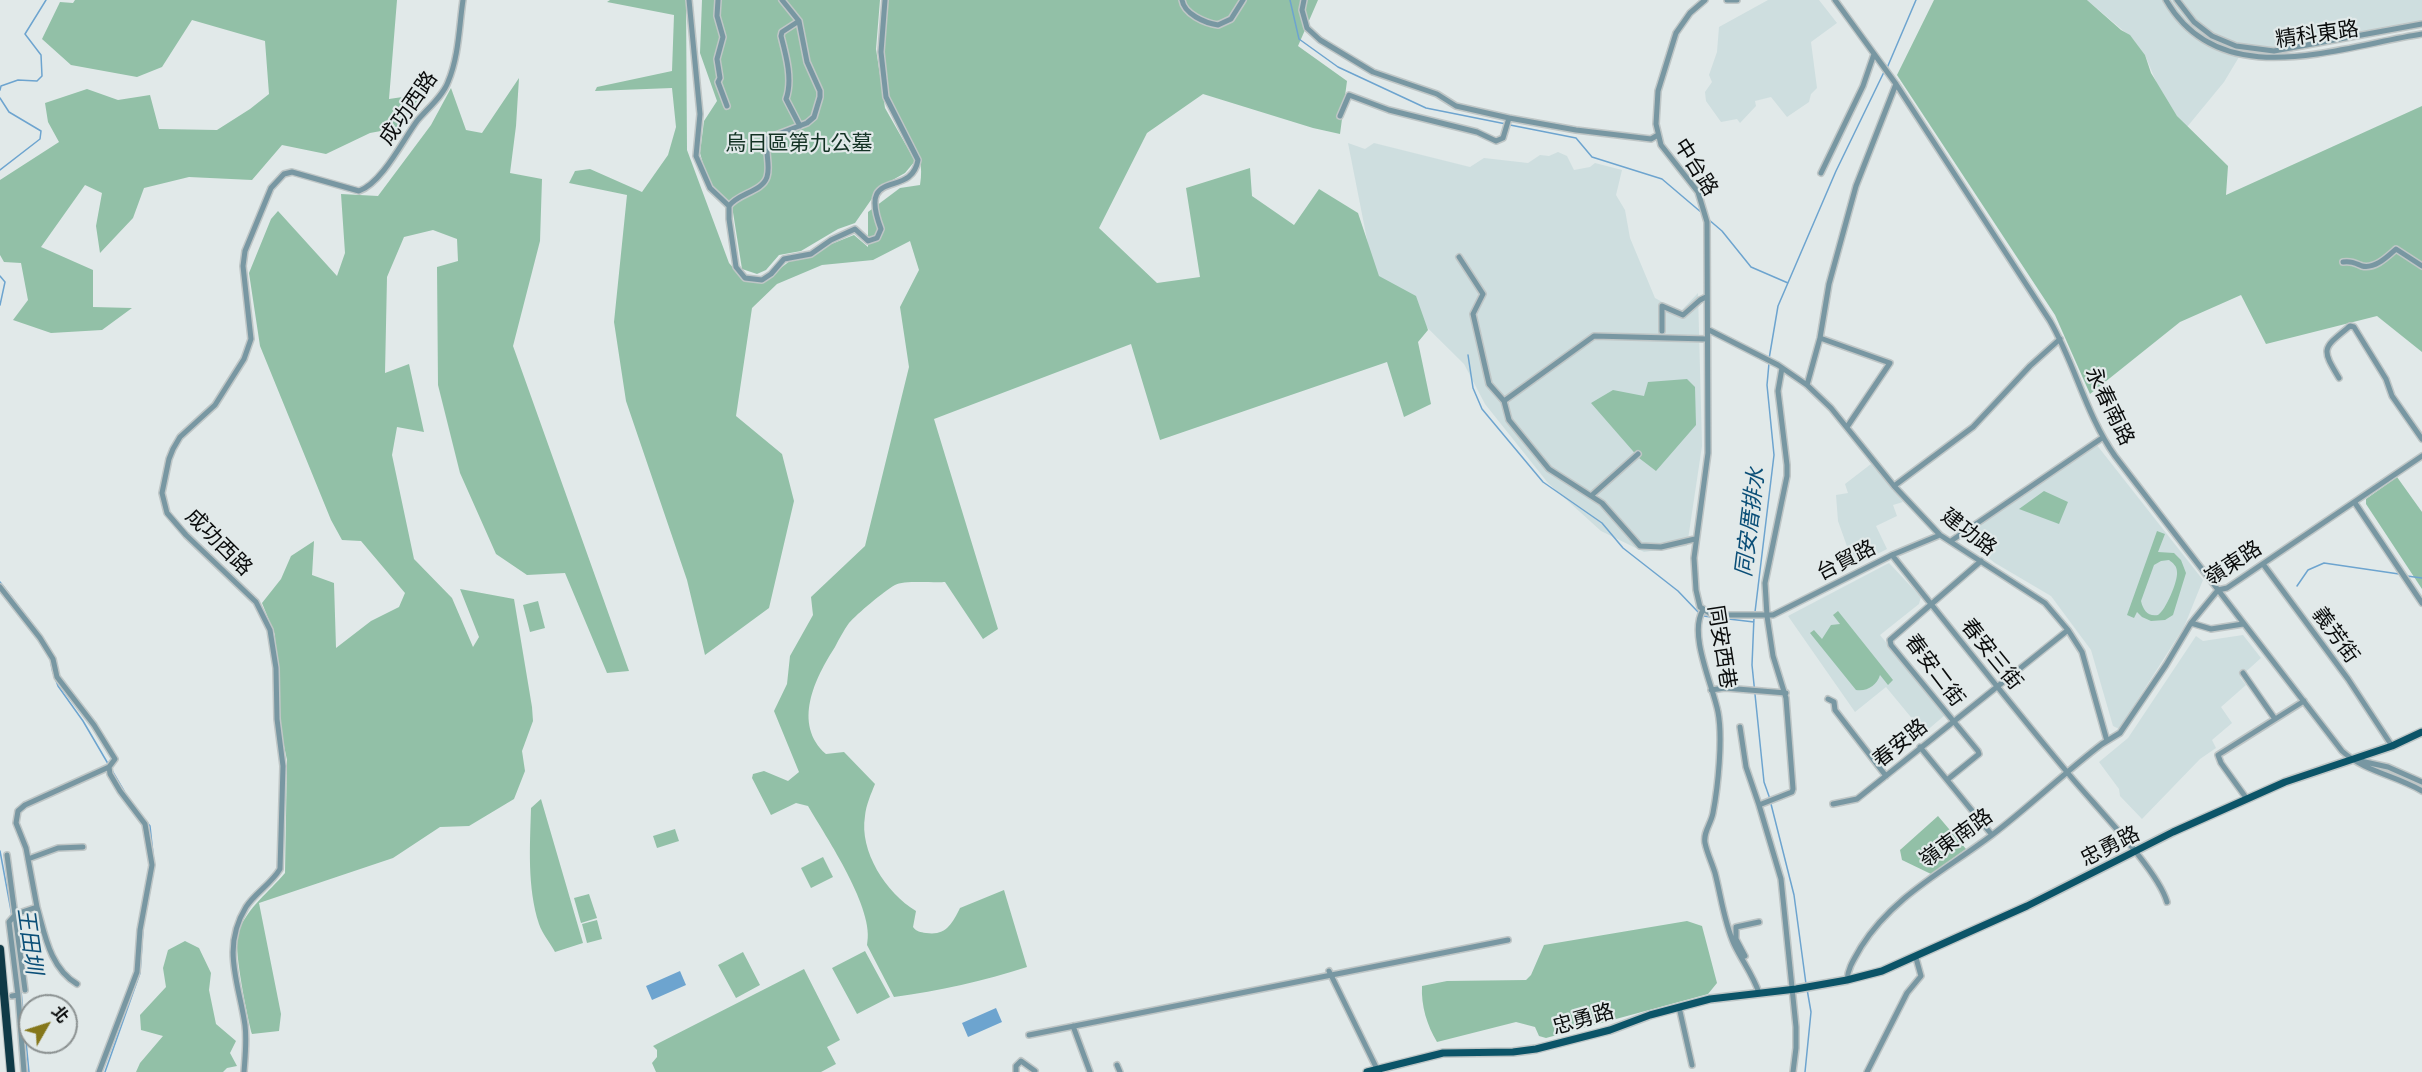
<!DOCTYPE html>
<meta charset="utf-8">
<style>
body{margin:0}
#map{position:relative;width:2422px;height:1072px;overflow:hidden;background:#e1e9e9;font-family:Ubuntu,"Noto Sans TC",sans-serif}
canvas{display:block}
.north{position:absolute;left:18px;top:994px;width:60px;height:60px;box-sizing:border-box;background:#e1e9e9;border:2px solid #8b9191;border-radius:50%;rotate:51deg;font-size:16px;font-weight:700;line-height:24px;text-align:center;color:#0a0c0c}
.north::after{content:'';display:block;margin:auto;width:21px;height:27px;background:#85771b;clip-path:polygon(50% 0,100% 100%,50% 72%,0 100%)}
</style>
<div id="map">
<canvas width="2422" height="1072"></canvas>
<div class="north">北</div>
</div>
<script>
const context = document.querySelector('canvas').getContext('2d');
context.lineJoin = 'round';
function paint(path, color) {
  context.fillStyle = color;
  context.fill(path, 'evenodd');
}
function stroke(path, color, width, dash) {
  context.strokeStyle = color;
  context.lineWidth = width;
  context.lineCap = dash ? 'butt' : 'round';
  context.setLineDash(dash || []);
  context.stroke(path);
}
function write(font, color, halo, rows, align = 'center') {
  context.font = font + ' Ubuntu,"Noto Sans TC",sans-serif';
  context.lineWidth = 4.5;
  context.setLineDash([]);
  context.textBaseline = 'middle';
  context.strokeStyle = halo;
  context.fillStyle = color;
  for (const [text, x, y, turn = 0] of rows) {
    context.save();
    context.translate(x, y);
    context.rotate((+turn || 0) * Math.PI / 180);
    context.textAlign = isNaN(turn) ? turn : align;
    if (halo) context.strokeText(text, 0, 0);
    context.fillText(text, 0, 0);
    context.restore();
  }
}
paint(new Path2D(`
 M1768 0H1819L1837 23 1811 42 1817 88 1811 94 1809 102 1787 117 1771 97 1755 101 1756 106 1740 123 1737 119 1721 122 1706 101 1705 92 1712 82 1709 75 1717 52 1719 27Z
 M2087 0H2422V24L2286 52 2269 53 2242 52 2224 82 2187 127 2177 116 2157 84 2145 55 2133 39Z
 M1348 143 1365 149 1374 143 1470 167 1484 158 1528 163 1540 155 1549 156 1558 152 1567 156 1574 170 1590 167 1595 163 1622 170 1616 195 1625 210 1630 238 1655 298 1680 312 1698 293 1702 446 1687 546 1644 552 1601 531 1548 483 1485 404 1464 364 1374 275Z
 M2096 444 2203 580 2184 627 2119 729 2113 726 2091 650 2051 596 1995 563 1972 545 1971 530Z
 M1871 464 1903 502 1893 505 1897 516 1876 526 1887 549 1854 566 1838 521 1836 495 1848 493 1845 484Z
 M1889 563 1921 597 1919 604 1880 635 1945 715 1924 733 1886 687 1855 712 1788 616Z
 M2243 635 2261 658 2240 677 2246 685 2221 707 2232 723 2212 740 2216 748 2200 759 2142 819 2120 796 2119 789 2099 762 2128 738 2196 636 2203 641Z`), '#cededf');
paint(new Path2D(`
 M75 0H397L389 99 423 94 397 128 370 133 326 154 282 145 252 180 189 177 144 188 133 218 100 253 96 226 102 193 85 185 41 247 93 270V307L132 308 102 330 51 333 13 320 28 300 21 263 4 262 0 255V180L59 142 48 122 45 103 87 89 118 100 150 95 159 129 217 130 250 109 269 94 265 41 192 20 162 67 137 77 71 65 42 39 60 2 73 3Z
 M610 0H686L687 150 729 263 743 279 768 278 791 260 854 235 868 247V212L900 188 920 185C927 145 901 138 890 106 880 73 883 34 886 0H1318L1298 46 1347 81 1340 134 1313 128 1203 94 1147 133 1099 228 1157 283 1200 277 1186 188 1250 168 1252 196 1294 225 1319 189 1358 213 1379 276 1416 296 1428 330 1418 342 1431 404 1404 417 1387 362 1160 440 1131 344 934 419 998 629 983 639 945 582C934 583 903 580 895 585 884 591 857 614 849 623 844 630 839 639 835 647 815 678 792 724 826 754L844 752 875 784C871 794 866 805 865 816 859 851 886 893 916 911L913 927C917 932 920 932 926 933 946 936 952 924 960 908L1004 890 1027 967C984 981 939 991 894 997L867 945C876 910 826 837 808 806L796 803 771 815 752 778 753 774 764 771 788 781 799 772 774 711 787 684 790 656 813 615 811 597 865 546 909 367 900 307 919 270 910 241 873 260 822 265 777 284 752 308 736 416 782 454 794 501 769 608 705 655 687 580 626 401 614 322 627 195 569 183 575 171 590 169 642 192 668 155 676 127 672 88 595 91 597 87 672 71 674 15 607 2Z
 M702 0H880L876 49 885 108 915 161 905 173 880 187 855 223 838 229 801 251 779 255 766 270 757 274 742 269 732 206 717 192 707 178 700 153 704 121 717 101 700 53Z
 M1934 0H2087L2121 30 2130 35 2145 55 2151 73 2177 116 2228 166 2226 195 2422 106V352L2377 316 2266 344 2241 295 2180 322 2090 394 2055 315 1897 75Z
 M519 78 516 126 510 173 542 179 540 241 513 346 629 671 607 673 565 573 527 575 496 554 460 473 438 385 437 267 458 261 457 239 433 230 404 237 387 277 385 373 409 364 424 432 397 427 392 455 414 559 452 598 473 647 479 637 460 589 514 599 532 707 533 721 522 751 525 771 514 799 469 826 440 827 393 858 259 903 281 1014 279 1031 252 1034C247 1015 233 947 238 932 248 907 269 892 285 873L287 760 277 713 275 635 262 603 281 579 291 556 314 541 312 575 334 583 336 648 371 621 399 607 405 593 361 541 342 540 331 520 260 346 249 273 271 219 278 211 337 276 345 253 341 194 378 196 431 125 451 88 466 130 482 133Z
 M1687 379 1695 387 1696 425 1656 471 1639 458 1591 403 1613 390 1644 396 1648 382Z
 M2397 477 2422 512V589L2366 504V499Z
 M2044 491 2068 502 2059 524 2019 509Z
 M2157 531 2165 534 2158 552 2174 553 2181 560 2186 573 2173 615 2165 620 2151 621 2142 617 2137 612 2134 618 2127 615ZM2169 560C2173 563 2177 566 2177 572 2178 581 2166 610 2158 615 2148 617 2143 610 2141 601L2154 565 2161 561Z
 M538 601 545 628 530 632 523 605Z
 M1838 611 1893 680 1888 685 1880 675C1877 685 1867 692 1856 690L1810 633 1814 630 1822 639 1831 625 1840 624 1833 615Z
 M541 799 583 943 555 952C550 943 542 933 539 924 527 887 530 846 531 808Z
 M1938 816 1966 849 1931 874 1902 860 1900 850Z
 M675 829 679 841 657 848 653 836Z
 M823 857 833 877 811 888 801 868Z
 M589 894 597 918 581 923 574 898Z
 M597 920 602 939 587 943 582 924Z
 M1687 921 1702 926 1717 983 1708 994 1546 1038 1539 1036 1535 1027 1516 1022 1437 1042C1427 1025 1421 1006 1422 986L1447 981 1526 980 1531 975 1544 945Z
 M185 941 199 948 211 973 209 990 216 1024 236 1041 230 1053 237 1066 227 1068 223 1072H136L140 1063 163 1036 141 1030 140 1015 166 987 163 968 168 950Z
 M865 951 890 997 857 1014 832 968Z
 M743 952 760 985 736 998 718 965Z
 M804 969 840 1040 827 1047 836 1064 821 1072H656L652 1063 657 1057V1050L653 1046Z`), '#92c0a7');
paint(new Path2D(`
 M680 971 686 985 652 1000 646 986Z
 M996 1008 1002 1022 968 1037 962 1023Z`), '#6da4cf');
stroke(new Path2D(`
 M1290 0 1299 39 1338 67 1426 108 1506 124
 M1887 68 1916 0
 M0 90 1 86 18 80 37 81 42 76 41 55 25 34 46 0
 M0 98 9 112 41 131 40 139 0 170
 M1510 125 1576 138 1592 157 1662 179 1702 213
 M1708 219 1722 231 1751 267 1788 283
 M0 276 5 282 0 305
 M1468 355 1473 388 1482 409 1543 482 1602 523 1623 548 1678 591 1699 613
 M1769 359 1778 306 1836 171 1884 72
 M2407 576 2422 578
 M0 582 37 630
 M2297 586 2308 570 2324 563 2399 574
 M1755 612 1774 455 1767 385 1769 363
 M1703 616 1754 622
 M1754 617 1752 665 1764 782 1770 799
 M51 663 53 673
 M55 678 58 686 83 721 124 791
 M1771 804 1794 895 1806 984
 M146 821 150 826 154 863
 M0 851 12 916
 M147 907 154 867
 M17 950 29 1072
 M105 1072 140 973 143 929
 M1805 1072 1811 1012 1807 989`), '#6da4cf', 1.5);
const minor = new Path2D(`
 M689 0 700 114 696 156 710 188 729 206
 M718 0 717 16 723 37 717 59 720 78 718 82 727 106
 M782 0 799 21 807 62 820 91V97L814 117 807 123 768 138C764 151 771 165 767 177 762 192 738 193 729 206V219L736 267 745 278 762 280 771 274 784 259 811 254 831 240 855 229 868 241 877 238 881 229C857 165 911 200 918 160L886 97 881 52 885 0
 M1182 0C1184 14 1205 23 1218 25L1231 19 1243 0
 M1304 0 1302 10 1307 28 1320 40 1373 72 1437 94 1456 106 1509 118 1576 130 1651 139 1658 135
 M1705 0 1690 13 1676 33 1658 91 1656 124 1661 145 1698 192 1707 222 1708 453 1694 558 1696 590 1700 607 1713 615H1773L1892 555 1940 535
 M1727 0H1737
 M1835 0 1896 84 2050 321C2075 364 2086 415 2115 456L2342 751C2365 772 2395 775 2422 791
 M2166 0C2220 94 2338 47 2422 34
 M2177 0 2194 22 2212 36 2236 46 2274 51 2422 24
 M799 21 782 32 781 36C786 55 793 80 786 99L800 126
 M1340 116 1349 95 1389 110 1477 132 1496 141 1503 138 1509 118
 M1821 173 1863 86 1874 54
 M1459 257 1483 294 1473 314 1489 384 1504 401 1509 420 1549 469 1602 503 1640 546 1661 547 1695 539
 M2343 262C2351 261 2355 263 2362 266 2375 269 2387 257 2396 249L2422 266
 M1709 330 1778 365 1807 385 1831 408 1894 486 1940 535 2045 603 2068 630 2082 652 2107 741
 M1662 331V306L1683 315 1700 300 1706 297
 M1820 338 1890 363 1847 427
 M2339 378C2321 348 2322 349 2350 326L2354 327 2386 379 2392 396 2422 439
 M1807 385 1820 338 1829 284 1856 186 1896 84
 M1504 401 1594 336 1707 339
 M1894 486 1973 427 2030 366 2060 339
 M1592 495 1638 454
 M2355 503 2422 603
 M1951 541 2102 438
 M1892 555C1950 628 2008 701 2067 772 2092 803 2157 868 2167 902
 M2263 564 2348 679 2392 746
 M0 587 40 638 53 659 57 677 94 725 115 759 109 767 25 805 18 811 16 823 26 848 37 907 16 914 9 922 18 995 12 996
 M1703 610C1688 634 1713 686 1718 712 1723 738 1718 787 1713 813 1711 824 1703 832 1705 843 1707 853 1712 863 1715 873 1721 896 1724 922 1734 944 1742 961 1753 975 1759 993
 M2191 623 2211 629 2243 624
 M2243 673 2275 719
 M1711 690 1725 688 1786 693
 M1828 699 1834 702 1835 710 1886 776
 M1740 727 1746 767 1759 805 1781 879 1796 1027V1048L1793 1072
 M1920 747 1992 835
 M2356 760 2388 767 2422 782
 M1947 780 1979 754 1978 751 1891 645 1890 640 1981 561
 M2247 799 2221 763 2218 755 2304 701
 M1833 804 1857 799 2068 630
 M1759 805 1792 792 1793 789 1786 698 1773 656 1767 616 1765 583 1787 476V465L1778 391 1782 368
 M7 855 25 990
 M28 859 58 848 83 847
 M37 907C45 935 50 968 77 984
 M1745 956 1736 939V927L1759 922
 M1329 971 1377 1069
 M1847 980C1848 967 1855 958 1861 947 1893 896 1946 870 1992 835 2030 806 2064 773 2102 744L2120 733 2166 665 2191 623 2218 590 2227 588 2422 456
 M18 995 24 1072
 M1679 1007 1692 1065
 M1073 1026 1090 1072
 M1029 1035 1508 940
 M1117 1065 1120 1072
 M99 1072 137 972 140 930 152 865 145 824 120 791 110 774 109 767
 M244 1072C245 1057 247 1041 245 1025 239 983 221 948 246 907 255 893 271 884 280 869L283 766 277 719 276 668 270 630 256 602 186 535 167 513 162 493 169 459 173 449 180 437 215 405 244 359 251 339 243 266 245 251 271 188 284 174 292 172 359 191C382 183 403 140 417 121 427 109 443 96 448 82 459 56 459 27 463 0
 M1016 1072V1066L1021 1061 1035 1071
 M1867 1072 1907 993 1921 976 1916 958`);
const major = new Path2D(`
 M1367 1072 1443 1053 1513 1052 1536 1049 1610 1030 1650 1015 1710 999 1796 989 1847 980 1882 971 2027 906 2173 832 2285 782 2392 746 2422 732`);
const highway = new Path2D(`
 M0 949 11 1072`);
stroke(minor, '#bfc6c6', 8);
stroke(major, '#bfc6c6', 10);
stroke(highway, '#bfc6c6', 10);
stroke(minor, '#7897a2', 5);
stroke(major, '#0b5468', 7);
stroke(highway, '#0f3a47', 8);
write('21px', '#0a0c0c', '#e1e9e9', [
 ["精科東路",2317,34,-8],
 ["成功西路",408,108,-55],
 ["中台路",1696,167,58],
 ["永春南路",2110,406,64],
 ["建功路",1969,532,37],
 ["成功西路",219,542,45],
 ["台貿路",1846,560,-27],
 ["嶺東路",2233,563,-33],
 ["義芳街",2336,635,54],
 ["同安西巷",1722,647,81],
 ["春安三街",1992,654,51],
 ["春安二街",1935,670,53],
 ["春安路",1900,743,-39],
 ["嶺東南路",1956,838,-36],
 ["忠勇路",2110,846,-27],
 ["忠勇路",1583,1019,-16]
]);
write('21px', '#133224', '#e1e9e9', [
 ["烏日區第九公墓",799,143]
]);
write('italic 22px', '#0a4e77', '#e1e9e9', [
 ["同安厝排水",1750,522,-83],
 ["王田圳",30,941,82]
]);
</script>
